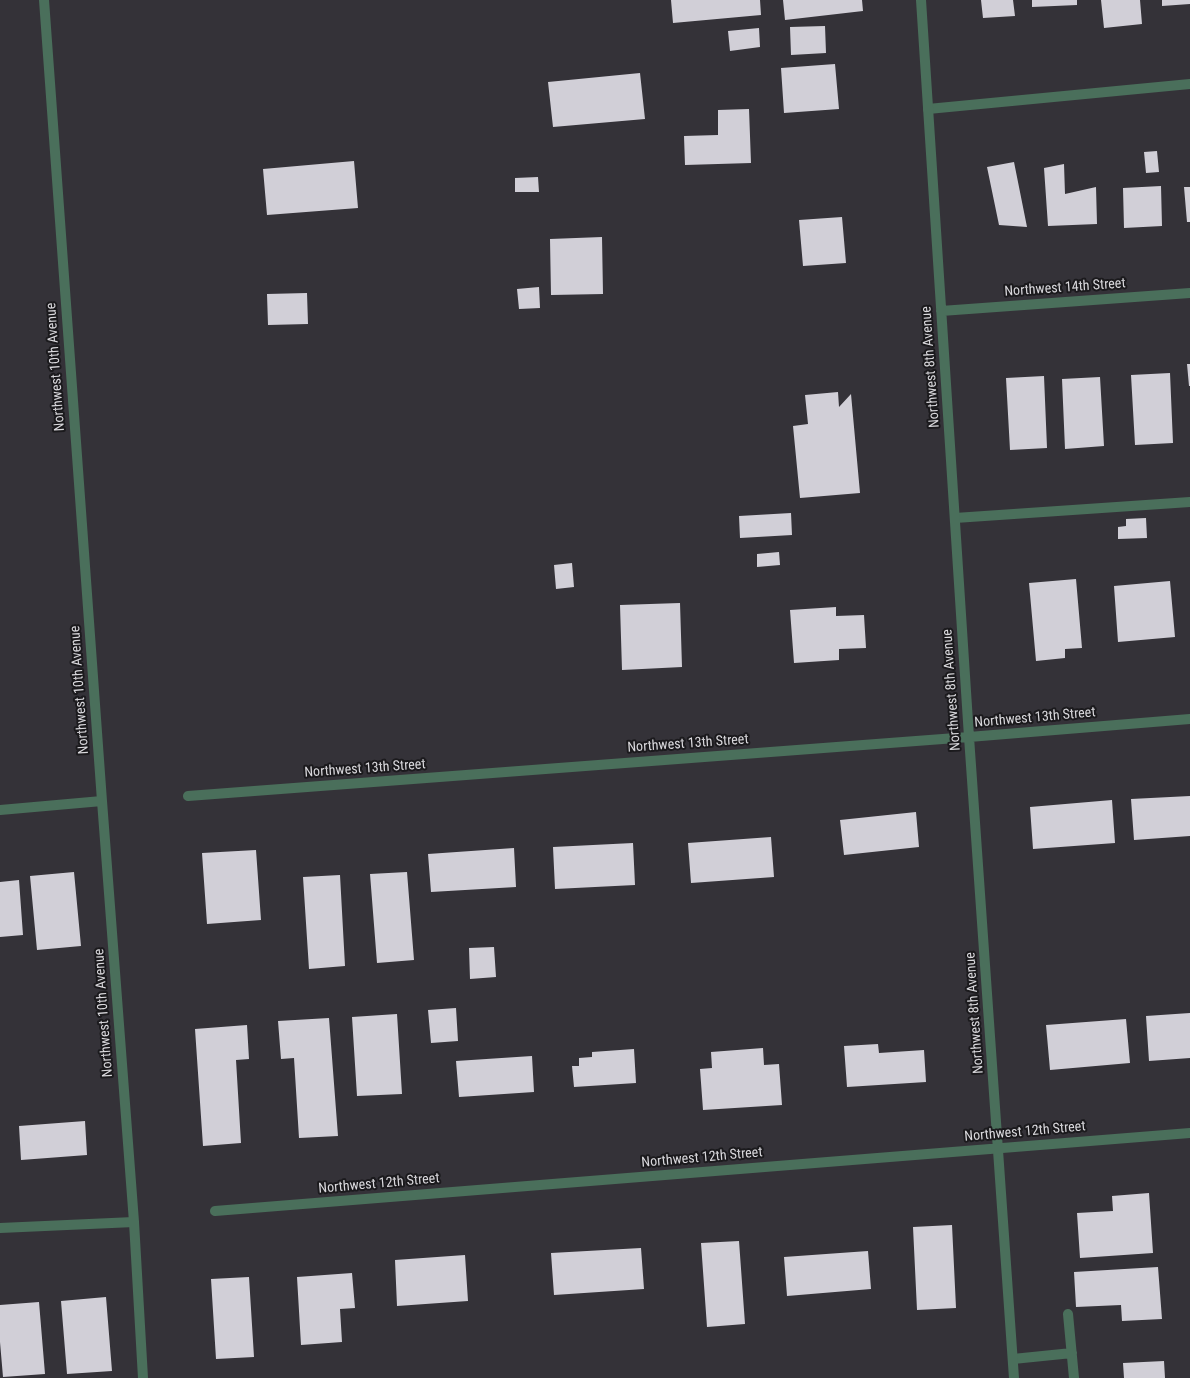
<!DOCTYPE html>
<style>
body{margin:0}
canvas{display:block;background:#343238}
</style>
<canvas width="1190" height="1378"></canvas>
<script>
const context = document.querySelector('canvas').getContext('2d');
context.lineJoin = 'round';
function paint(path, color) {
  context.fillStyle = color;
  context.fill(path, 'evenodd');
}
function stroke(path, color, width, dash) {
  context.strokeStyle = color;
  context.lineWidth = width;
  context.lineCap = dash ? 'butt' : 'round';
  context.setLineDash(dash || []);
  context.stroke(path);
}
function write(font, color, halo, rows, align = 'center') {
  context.font = font + ' "Roboto Condensed",sans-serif';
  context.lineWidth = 4;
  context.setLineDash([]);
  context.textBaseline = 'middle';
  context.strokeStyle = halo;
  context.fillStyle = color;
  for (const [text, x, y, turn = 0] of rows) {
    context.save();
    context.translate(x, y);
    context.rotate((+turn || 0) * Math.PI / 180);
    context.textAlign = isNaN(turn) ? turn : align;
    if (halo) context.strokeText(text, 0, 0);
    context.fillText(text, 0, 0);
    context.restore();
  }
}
paint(new Path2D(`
 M671 0H760L761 15 673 23Z
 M783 0H862L863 11 785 20Z
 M981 0H1013L1015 16 983 18Z
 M1032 0H1077V5L1032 7Z
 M1101 0H1140L1142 24 1104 28Z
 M1162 0H1190V4L1162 6Z
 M825 26 826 53 791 55 790 27Z
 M759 28 760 47 730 51 728 31Z
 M835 64 839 109 784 113 781 68Z
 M640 73 645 119 553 127 548 82Z
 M749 109 751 163 685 165 684 136 718 135V110Z
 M1157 151 1159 172 1146 173 1144 152Z
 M354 161 358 208 267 215 263 169Z
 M1014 162 1027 227 999 225 987 167Z
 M1064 164 1065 194 1096 187 1097 224 1048 226 1044 168Z
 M538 177 539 192H515V178Z
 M1161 186 1162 226 1124 228 1123 188Z
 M1184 187H1190V222H1187Z
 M842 217 846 263 803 266 799 220Z
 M602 237 603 294 551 295 550 239Z
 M539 287 540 308 519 309 517 289Z
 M307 293 308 324 268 325 267 294Z
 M1187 364H1190V386H1189Z
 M1170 373 1173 443 1135 445 1131 375Z
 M1044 376 1047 448 1010 450 1006 378Z
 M1100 377 1104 446 1065 449 1062 379Z
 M838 392 839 407 851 394 860 493 800 498 793 426 808 424 805 395Z
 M791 513 792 535 740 538 739 516Z
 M1146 518 1147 538 1118 539V527L1126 526V519Z
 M779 552 780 565 757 567V554Z
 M572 563 574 587 556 589 554 565Z
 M1076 579 1082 648 1065 649V658L1036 661 1029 583Z
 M1170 581 1175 637 1118 642 1114 586Z
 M680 603 682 667 622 670 620 605Z
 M836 607V616L864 615 866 648 839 649V660L794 663 790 610Z
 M1190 796V836L1134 840 1131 799Z
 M1112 800 1115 843 1033 849 1030 807Z
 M916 812 919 847 844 855 840 820Z
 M771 837 774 877 691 883 688 843Z
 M633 843 635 885 555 889 553 847Z
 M514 848 516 887 431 892 428 854Z
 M256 850 261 920 207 924 202 853Z
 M74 872 81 946 37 950 30 876Z
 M407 872 414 960 377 963 370 874Z
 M340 875 345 966 309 969 303 877Z
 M19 880 23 935 0 937V882Z
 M494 947 496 977 470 979 469 948Z
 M456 1008 458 1041 431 1043 428 1010Z
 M1190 1013V1058L1149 1061 1146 1016Z
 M397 1014 402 1094 357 1096 352 1017Z
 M329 1018 338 1136 299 1138 294 1058 281 1059 278 1021Z
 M1126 1019 1130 1063 1050 1070 1046 1025Z
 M247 1025 249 1059 236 1060 241 1143 203 1146 195 1029Z
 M878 1044 879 1053 924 1050 926 1082 847 1087 844 1046Z
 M763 1048 764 1065 779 1064 782 1105 703 1110 700 1069 712 1068 711 1052Z
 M634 1049 636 1083 574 1087 572 1066H579V1058L592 1057V1052Z
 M532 1056 534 1092 459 1097 456 1061Z
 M85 1121 87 1155 21 1160 19 1126Z
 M1149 1193 1153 1253 1080 1258 1077 1213 1113 1211 1112 1196Z
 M952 1225 956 1308 917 1310 913 1227Z
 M739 1241 745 1324 707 1327 701 1243Z
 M641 1248 644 1289 554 1295 551 1253Z
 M868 1251 871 1289 787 1296 784 1257Z
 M465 1255 468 1301 397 1306 395 1260Z
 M1158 1267 1162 1319 1122 1321 1121 1305 1076 1307 1074 1272Z
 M352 1273 355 1308 340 1309 342 1342 301 1345 297 1277Z
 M249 1277 254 1357 216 1359 211 1279Z
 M106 1297 112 1371 67 1374 61 1301Z
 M39 1302 45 1374 3 1377 0 1342V1305Z
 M1164 1361 1165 1378H1124L1123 1363Z`), '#d1cfd7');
stroke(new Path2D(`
 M928 109 1190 84
 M955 518 1190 502
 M1068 1314 1074 1378
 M1013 1359 1072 1353`), '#4a6f5b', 10);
stroke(new Path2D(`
 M44 0 102 801 134 1222 143 1378
 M921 0 969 737 1014 1378
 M941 311 1190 293
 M188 796 969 737 1190 719
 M0 810 102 801
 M215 1211 1190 1133
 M0 1228 134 1222`), '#4a6f5b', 10);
write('14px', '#dad9dd', '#1b1a1d', [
 ["Northwest 14th Street",1065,288,-4],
 ["Northwest 10th Avenue",56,367,-94],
 ["Northwest 8th Avenue",931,367,-94],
 ["Northwest 10th Avenue",80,690,-94],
 ["Northwest 8th Avenue",952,690,-94],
 ["Northwest 13th Street",1035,718,-5],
 ["Northwest 13th Street",688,744,-4],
 ["Northwest 13th Street",365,769,-4],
 ["Northwest 10th Avenue",104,1013,-94],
 ["Northwest 8th Avenue",975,1013,-94],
 ["Northwest 12th Street",1025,1132,-5],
 ["Northwest 12th Street",702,1158,-5],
 ["Northwest 12th Street",379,1184,-5]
]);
</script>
